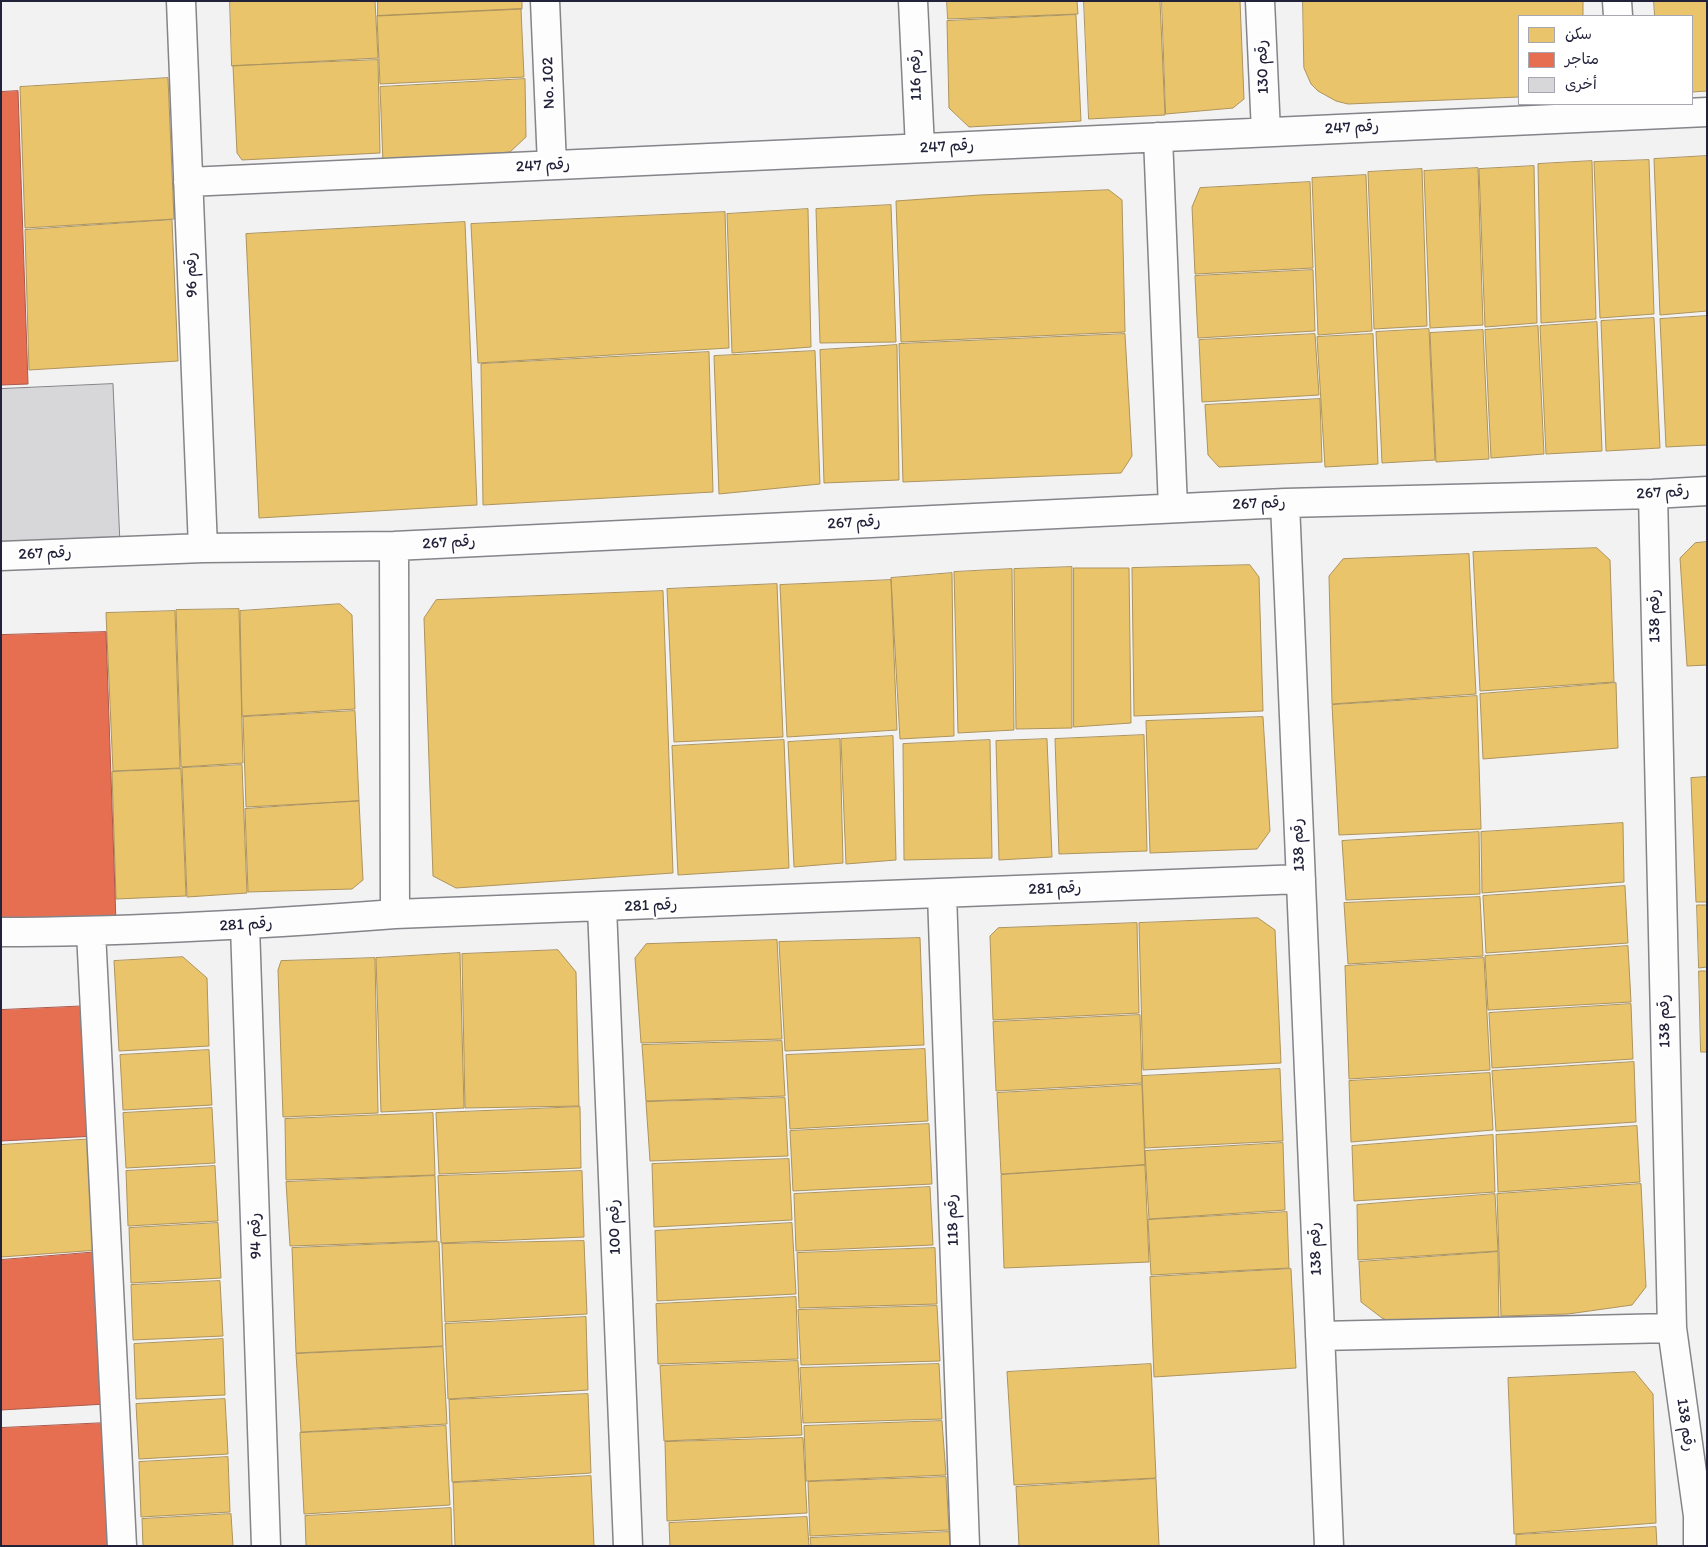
<!DOCTYPE html>
<meta charset="utf-8">
<style>
body{margin:0}
#map{position:relative;width:1708px;height:1547px;overflow:hidden;background:#f2f2f3;font-family:Itim,"Playpen Sans Arabic",sans-serif}
canvas{display:block}
.frame{position:absolute;inset:0;border:2px solid #22223b;pointer-events:none}
.legend{position:absolute;left:1518px;top:15px;width:175px;height:90px;box-sizing:border-box;background:#fff;border:1px solid #a7a7b1;margin:0;padding:6px 9px;list-style:none;font-size:15px;color:#22223b}
.legend li{display:flex;align-items:center;gap:10px;height:25px}
.legend b{width:25px;border:1px solid #a7a7b1}
</style>
<div id="map">
<canvas width="1708" height="1547"></canvas>
<div class="frame"></div>
<ul class="legend">
<li><b style="height:14px;background:#e9c46a"></b>سكن</li>
<li><b style="height:14px;background:#e76f51"></b>متاجر</li>
<li><b style="height:14px;background:#d7d7d9"></b>أخرى</li>
</ul>
</div>
<script>
const context = document.querySelector('canvas').getContext('2d');
context.lineJoin = 'round';
function paint(path, color) {
  context.fillStyle = color;
  context.fill(path, 'evenodd');
}
function stroke(path, color, width, dash) {
  context.strokeStyle = color;
  context.lineWidth = width;
  context.lineCap = dash ? 'butt' : 'round';
  context.setLineDash(dash || []);
  context.stroke(path);
}
function write(font, color, halo, rows, align = 'center') {
  context.font = font + ' Itim,"Playpen Sans Arabic",sans-serif';
  context.lineWidth = 5;
  context.setLineDash([]);
  context.textBaseline = 'middle';
  context.strokeStyle = halo;
  context.fillStyle = color;
  for (const [text, x, y, turn = 0] of rows) {
    context.save();
    context.translate(x, y);
    context.rotate((+turn || 0) * Math.PI / 180);
    context.textAlign = isNaN(turn) ? turn : align;
    if (halo) context.strokeText(text, 0, 0);
    context.fillText(text, 0, 0);
    context.restore();
  }
}
const homes = new Path2D(`
 M230 1H375L378 58 232 66Z
 M378 1H522V9L378 16Z
 M947 1H1077L1078 14 948 19Z
 M1084 1H1160L1165 115 1089 119Z
 M1162 1H1240L1244 99 1233 108 1166 114Z
 M1303 1H1583V16H1519V97L1348 104 1336 101 1318 91 1311 84 1304 68Z
 M1654 1H1707V91L1692 92V16H1655Z
 M521 9 524 77 380 84 377 16Z
 M1076 15 1081 121 969 127 949 108 947 21Z
 M378 60 380 153 242 160 237 153 233 66Z
 M168 78 174 219 25 228 20 87Z
 M525 79 526 137 510 152 383 163 380 87Z
 M1707 156V311L1660 315 1654 159Z
 M1649 160 1654 314 1600 318 1594 162Z
 M1592 161 1596 319 1541 323 1538 164Z
 M1534 166 1537 323 1485 327 1479 169Z
 M1478 168 1483 325 1430 328 1424 171Z
 M1422 169 1427 326 1374 329 1368 172Z
 M1366 175 1372 331 1318 335 1312 178Z
 M1310 182 1313 268 1195 274 1192 207 1200 188Z
 M1109 190 1122 200 1125 332 901 342 896 201 980 195Z
 M891 205 896 342 820 343 816 209Z
 M808 209 811 347 732 353 727 214Z
 M725 212 729 348 478 363 471 224Z
 M172 220 178 361 29 370 25 230Z
 M465 222 477 505 259 518 246 234Z
 M1313 270 1315 331 1198 338 1195 276Z
 M1707 316V445L1666 447 1660 319Z
 M1654 318 1660 448 1606 451 1601 321Z
 M1597 322 1602 451 1546 454 1540 326Z
 M1538 326 1544 454 1491 458 1485 330Z
 M1429 329 1435 460 1382 463 1376 332Z
 M1483 330 1489 459 1436 462 1430 333Z
 M1125 334 1132 456 1121 473 903 482 899 344Z
 M1315 334 1319 395 1202 402 1199 340Z
 M1373 334 1378 464 1325 467 1317 337Z
 M897 345 899 480 824 483 820 350Z
 M815 351 820 484 719 494 714 356Z
 M709 352 713 492 483 505 481 364Z
 M1320 399 1322 462 1219 467 1208 455 1205 405Z
 M1707 542V665L1687 666 1680 558 1695 543Z
 M1597 548 1610 560 1614 682 1480 691 1473 552Z
 M1469 554 1476 694 1332 704 1329 576 1343 559Z
 M1250 565 1259 577 1263 711 1134 716 1132 568Z
 M1072 567V728L1016 729 1014 569Z
 M1074 568H1129L1131 723 1074 727Z
 M1012 569 1014 730 958 733 954 572Z
 M952 573 954 736 900 739 891 578Z
 M891 580 897 730 787 737 780 585Z
 M777 584 783 737 674 742 667 589Z
 M663 591 673 873 456 888 433 876 424 618 436 600Z
 M340 604 352 615 355 709 242 716 240 611Z
 M239 609 243 763 181 767 176 610Z
 M175 611 180 768 113 771 106 613Z
 M1616 683 1618 748 1483 759 1480 694Z
 M1477 696 1481 829 1339 835 1332 705Z
 M355 711 359 801 246 807 243 717Z
 M1263 717 1270 831 1257 849 1150 853 1146 721Z
 M1144 735 1147 851 1059 854 1055 739Z
 M893 736 896 860 846 864 841 739Z
 M840 739 843 863 794 867 788 742Z
 M1047 739 1052 857 999 860 996 741Z
 M784 740 789 868 678 875 672 746Z
 M990 740 992 858 904 860 903 744Z
 M242 765 247 893 187 897 182 768Z
 M181 769 186 896 116 899 112 772Z
 M1707 777V902H1696L1691 778Z
 M359 801 363 880 352 889 248 892 245 809Z
 M1623 823 1624 882 1482 893 1481 832Z
 M1479 832 1480 894 1346 900 1342 841Z
 M1625 886 1628 943 1486 953 1483 896Z
 M1480 897 1483 956 1348 964 1344 903Z
 M1697 905H1707V967L1699 968Z
 M1258 918 1275 930 1281 1063 1143 1070 1139 923Z
 M1137 923 1139 1013 993 1020 990 936 998 928Z
 M920 938 924 1045 785 1051 779 942Z
 M777 940 782 1039 641 1043 635 958 646 944Z
 M1628 946 1631 1002 1488 1010 1485 956Z
 M558 950 576 972 579 1106 465 1108 462 954Z
 M460 953 464 1108 381 1112 376 958Z
 M183 957 207 978 209 1046 119 1051 114 961Z
 M375 958 378 1113 283 1117 278 970 281 961Z
 M1484 958 1490 1070 1349 1079 1345 966Z
 M1699 971H1707V1052H1701Z
 M1631 1004 1633 1059 1492 1068 1489 1013Z
 M1140 1015 1142 1083 996 1091 993 1022Z
 M782 1041 785 1096 646 1101 642 1045Z
 M925 1049 928 1121 790 1129 786 1055Z
 M209 1050 212 1105 123 1110 120 1055Z
 M1634 1062 1636 1122 1496 1131 1492 1071Z
 M1280 1069 1283 1141 1145 1148 1142 1076Z
 M1490 1073 1493 1130 1351 1142 1349 1081Z
 M1142 1085 1145 1165 1001 1174 997 1093Z
 M785 1098 788 1156 650 1161 646 1102Z
 M580 1107 581 1168 439 1174 436 1113Z
 M212 1108 215 1163 126 1168 123 1113Z
 M433 1113 435 1175 286 1180 285 1119Z
 M929 1124 932 1184 793 1191 790 1131Z
 M1637 1126 1640 1182 1498 1192 1496 1135Z
 M1493 1135 1495 1192 1354 1201 1352 1146Z
 M95 1139 99 1250 1 1257V1145Z
 M1283 1143 1285 1210 1149 1219 1145 1151Z
 M789 1159 792 1220 654 1227 652 1164Z
 M1145 1165 1149 1262 1004 1268 1001 1175Z
 M215 1166 218 1221 128 1226 126 1171Z
 M582 1171 584 1237 441 1243 438 1176Z
 M435 1176 437 1241 290 1246 286 1182Z
 M1641 1184 1646 1287 1632 1305 1568 1314 1501 1316 1497 1194Z
 M930 1187 933 1245 796 1251 794 1194Z
 M1495 1194 1498 1251 1358 1260 1357 1205Z
 M1287 1212 1289 1268 1151 1275 1148 1220Z
 M218 1223 221 1278 131 1283 129 1228Z
 M792 1223 796 1294 657 1301 655 1231Z
 M584 1241 587 1314 445 1322 442 1244Z
 M439 1242 443 1346 296 1353 292 1248Z
 M935 1248 937 1304 799 1308 797 1253Z
 M1498 1252 1499 1326 1404 1327 1382 1318 1361 1302 1359 1262Z
 M1291 1269 1296 1368 1154 1377 1150 1277Z
 M220 1281 223 1336 133 1340 131 1285Z
 M796 1297 798 1359 658 1364 656 1304Z
 M937 1306 940 1361 801 1365 798 1310Z
 M586 1317 588 1390 448 1399 445 1324Z
 M223 1339 225 1395 136 1399 134 1344Z
 M443 1347 447 1424 301 1432 296 1354Z
 M798 1361 802 1435 664 1441 660 1366Z
 M939 1364 942 1419 803 1423 800 1368Z
 M1151 1364 1156 1478 1014 1485 1007 1372Z
 M1635 1372 1653 1394 1656 1523 1514 1534 1508 1378Z
 M588 1394 591 1473 452 1482 449 1400Z
 M225 1399 228 1454 139 1459 136 1404Z
 M942 1421 946 1475 806 1481 804 1426Z
 M446 1426 450 1505 304 1514 300 1433Z
 M803 1438 807 1513 667 1521 665 1442Z
 M228 1457 230 1512 141 1517 139 1462Z
 M591 1476 594 1546H455L453 1483Z
 M946 1477 949 1530 810 1536 808 1482Z
 M1156 1479 1159 1546H1019L1016 1487Z
 M451 1508 452 1546H306L305 1516Z
 M231 1514 233 1546H143L142 1519Z
 M807 1517 809 1546H670L669 1523Z
 M1656 1527 1657 1546H1516V1535Z
 M949 1532 950 1546H811L810 1538Z`);
paint(homes, '#e9c46a');
stroke(homes, '#ad935c', 1);
const shops = new Path2D(`
 M18 91 28 384 1 385V92Z
 M106 632 116 923 1 925V635Z
 M90 1006 96 1136 1 1141V1010Z
 M99 1252 106 1404 1 1410V1260Z
 M106 1423 113 1546H1V1428Z`);
paint(shops, '#e76f51');
stroke(shops, '#ac584a', 1);
const building = new Path2D(`
 M113 384 120 544 1 549V389Z`);
paint(building, '#d7d7d9');
stroke(building, '#848489', 1);
const street = new Path2D(`
 M181 1 203 548
 M545 1 552 165
 M913 1 920 148
 M1260 1 1266 132
 M1617 1 1618 16
 M1158 137 1173 508
 M188 182 1707 112
 M1653 494 1672 1328 1698 1516V1546
 M1285 503 1329 1546
 M394 546 395 914
 M1 556 203 548 394 546 1285 503 1653 494 1707 491
 M942 894 965 1546
 M602 907 628 1546
 M245 926 266 1546
 M1 932C133 932 264 924 395 914L1301 879
 M91 932 122 1546
 M1320 1336 1672 1328`);
stroke(street, '#848489', 31);
stroke(street, '#fdfdfd', 28);
write('16px', '#22223b', '#fff', [
 ["رقم 130",1263,67,-92],
 ["رقم 116",916,75,-92],
 ["No. 102",549,83,-92],
 ["رقم 247",1352,128,-3],
 ["رقم 247",947,147,-3],
 ["رقم 247",543,166,-3],
 ["رقم 96",192,275,-92],
 ["رقم 267",1663,493,-3],
 ["رقم 267",1259,504,-2],
 ["رقم 267",854,523,-3],
 ["رقم 267",449,543,-3],
 ["رقم 267",45,554,-2],
 ["رقم 138",1655,616,-91],
 ["رقم 138",1299,845,-92],
 ["رقم 281",1055,889,-2],
 ["رقم 281",651,906,-2],
 ["رقم 281",246,925,-3],
 ["رقم 138",1665,1021,-91],
 ["رقم 118",953,1220,-92],
 ["رقم 100",615,1227,-92],
 ["رقم 94",256,1236,-92],
 ["رقم 138",1316,1249,-92],
 ["رقم 138",1685,1425,82]
]);
</script>
